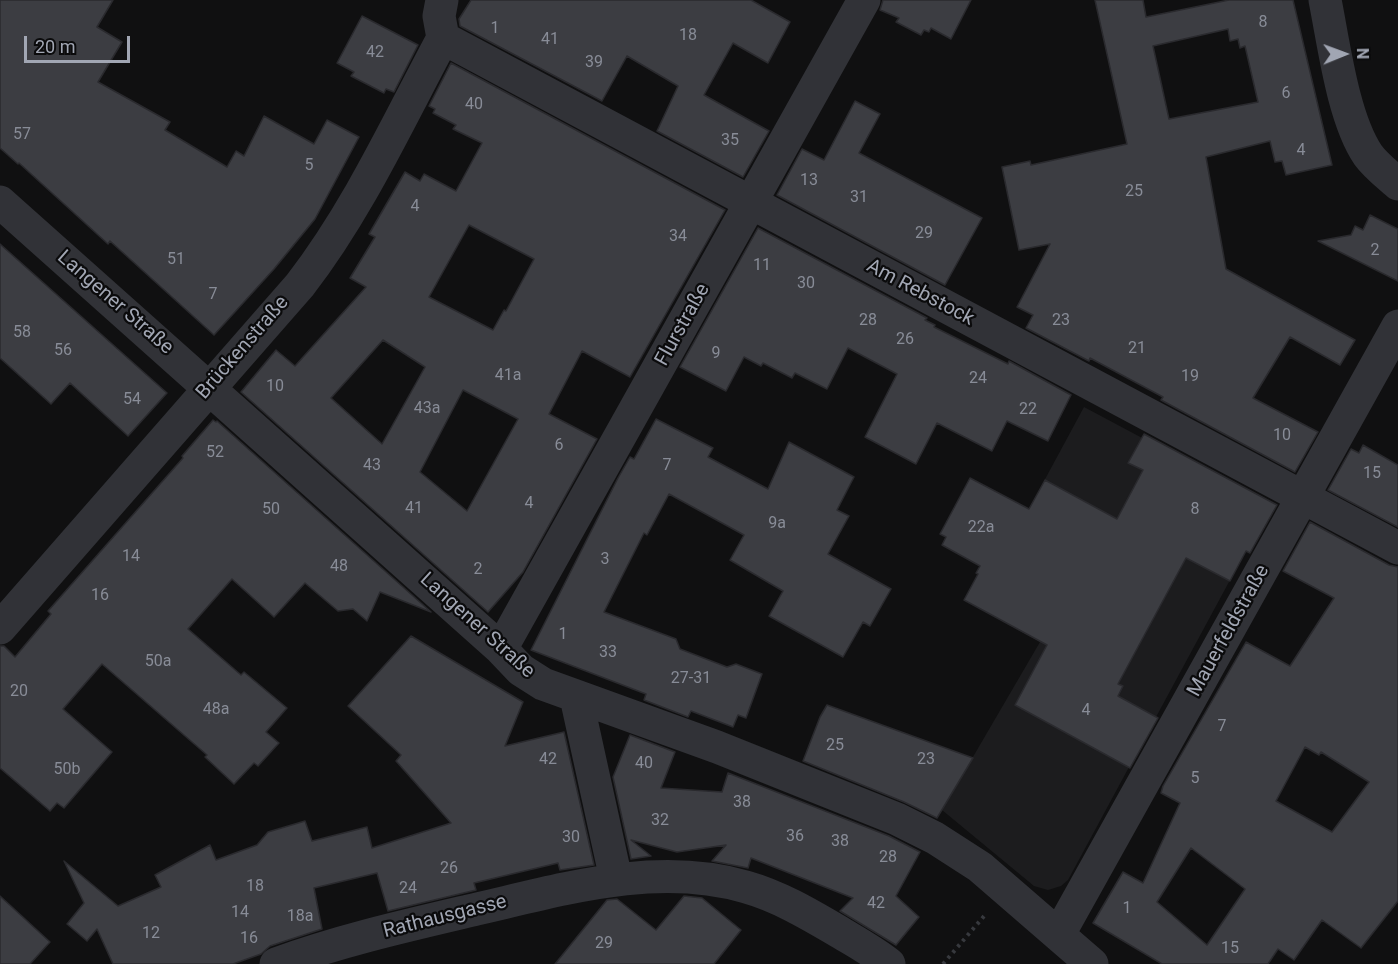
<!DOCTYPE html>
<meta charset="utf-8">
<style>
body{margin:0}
#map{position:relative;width:1398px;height:964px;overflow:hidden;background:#101011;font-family:Roboto,sans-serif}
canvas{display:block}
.north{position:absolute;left:1314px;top:24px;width:60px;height:60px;-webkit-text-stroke:4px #0b0b0c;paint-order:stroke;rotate:89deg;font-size:16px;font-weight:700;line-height:24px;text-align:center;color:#a1a6b3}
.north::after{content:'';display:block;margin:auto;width:21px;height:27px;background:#a1a6b3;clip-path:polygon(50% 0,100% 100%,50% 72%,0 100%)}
.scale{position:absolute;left:24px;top:36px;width:106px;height:27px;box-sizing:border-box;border:3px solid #a1a6b3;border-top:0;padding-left:8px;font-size:18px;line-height:21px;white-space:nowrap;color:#a1a6b3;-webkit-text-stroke:4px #0b0b0c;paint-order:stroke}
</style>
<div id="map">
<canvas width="1398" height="964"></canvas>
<div class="north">N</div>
<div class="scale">20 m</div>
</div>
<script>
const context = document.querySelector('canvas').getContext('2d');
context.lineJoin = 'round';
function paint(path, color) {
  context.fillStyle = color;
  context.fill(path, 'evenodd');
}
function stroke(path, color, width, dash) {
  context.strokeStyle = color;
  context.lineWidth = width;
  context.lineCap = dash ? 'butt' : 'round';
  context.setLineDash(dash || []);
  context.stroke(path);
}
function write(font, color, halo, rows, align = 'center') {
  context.font = font + ' Roboto,sans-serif';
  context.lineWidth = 4.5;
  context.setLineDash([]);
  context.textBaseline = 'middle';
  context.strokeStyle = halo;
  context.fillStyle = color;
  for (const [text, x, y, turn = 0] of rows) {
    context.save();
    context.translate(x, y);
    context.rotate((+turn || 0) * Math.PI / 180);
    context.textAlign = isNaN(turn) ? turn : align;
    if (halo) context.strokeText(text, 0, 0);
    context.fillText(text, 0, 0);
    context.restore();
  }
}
paint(new Path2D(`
 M1084 407 1270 506 1068 880 1061 886 1048 890 1034 886 942 810 1040 642 976 607Z`), '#1c1c1e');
const building = new Path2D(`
 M0 0H113L97 27 122 42 98 82 170 122 165 130 227 167 236 151 244 156 264 116 314 144 327 120 359 137 315 219 274 269 214 335 110 241 108 244 19 163 18 164 0 148Z
 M471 0H751L790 22 768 63 733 43 704 95 769 131 743 177 657 131 678 86 627 56 602 101 460 26 459 19Z
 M883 0H971L951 39 931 28 929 32 924 30 921 35 896 22 899 18 880 10Z
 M1095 0H1143L1146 17 1229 0H1293L1332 165 1286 175 1282 161 1275 162 1270 141 1206 157 1226 269 1355 340 1340 365 1290 337 1253 398 1318 432 1295 472 1161 400 1163 397 1090 358 1089 361 1026 328 1033 315 1017 307 1050 244 1019 250 1002 167 1030 161 1031 165 1127 144ZM1228 29 1230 41 1238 39 1240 48 1245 46 1258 102 1169 119 1153 46Z
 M362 16 418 45 394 92 386 89 384 93 351 76 354 72 337 63Z
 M451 63 725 210 630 377 582 351 549 414 597 439 523 572 488 612 241 392 276 350 295 366 366 287 350 278 375 237 369 234 405 172 420 181 424 174 456 191 482 143 453 129 456 125 433 113 435 109 429 106ZM469 225 534 259 506 311 504 310 493 330 429 297ZM383 340 425 367 382 444 331 398ZM463 390 518 419 467 511 420 472Z
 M855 101 880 114 859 153 982 218 945 285 777 195 802 149 824 160Z
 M1370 215 1398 229V281L1318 241 1351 235 1355 226 1363 230Z
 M758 228 927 318 925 320 935 325 934 327 1008 364 1009 361 1071 395 1048 441 1007 421 992 451 937 423 916 464 865 437 897 374 848 348 827 389 795 373 792 378 763 363 761 366 744 357 726 391 680 367Z
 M0 244 167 393 128 436 70 383 51 404 0 358Z
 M656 419 713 448 708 457 768 489 789 442 854 477 837 510 849 516 828 554 891 589 870 626 863 622 843 657 769 616 783 591 730 560 744 535 669 494 647 535 644 533 604 612 676 639 680 649 727 667 736 664 762 674 746 718 738 715 733 727 691 711 688 717 644 700 646 694 531 650 618 478 630 457 634 459Z
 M213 420 216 422 217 421 431 612 380 592 367 621 353 609 338 611 305 583 274 617 232 579 188 629 241 675 244 672 287 708 266 732 279 743 258 766 254 763 234 784 205 757 207 755 102 664 63 709 112 752 64 808 57 803 50 811 0 768V646H4L15 657 51 614 48 611 183 458 182 456Z
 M1144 434 1277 505 1250 553 1246 551 1230 581 1186 558 1118 684 1123 686 1118 696 1158 718 1130 768 1015 705 1047 645 964 600 978 574 976 573 980 566 942 545 946 537 940 534 970 478 1029 509 1045 480 1117 519 1143 470 1128 463Z
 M1363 445 1398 465V527L1328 490 1351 449 1359 453Z
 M1310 522 1389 565 1398 567V901L1361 948 1322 920 1294 960 1278 949 1268 964H1162L1093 923 1123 872 1143 883 1180 803 1161 793 1163 786 1246 642 1290 666 1334 598 1283 571ZM1305 747 1319 755 1321 752 1369 782 1332 832 1276 801ZM1191 848 1245 889 1207 945 1157 902Z
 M411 636 523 702 505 746 564 732 594 865 560 870 558 863 474 883 476 890 388 911 377 873 314 888 322 929 270 946 261 954 233 964H113L97 929 87 941 67 924 84 903 64 861 118 906 161 887 155 875 210 845 216 860 257 845 268 832 305 821 312 841 367 827 372 848 451 823 396 761 401 755 348 706Z
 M827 705 973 758 937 818 904 802 803 761 820 717Z
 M630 735 675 752 661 788 722 792 728 773 889 836 918 851 920 852 896 896 919 917 896 945 840 911 853 898 751 858 748 868 712 861 726 845 677 852 631 840 651 856 631 859 613 777Z
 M0 896 50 942 30 964H0Z
 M684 896 702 898 741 930 714 964H555L607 900 617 899 656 930Z`);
paint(building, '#3c3d42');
stroke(building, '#2a2a2e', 1.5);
stroke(new Path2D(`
 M943 964 985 915`), '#37393e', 4, [3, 4.5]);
stroke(new Path2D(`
 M442 0 439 16 443 38
 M1325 0C1334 45 1343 118 1368 155 1376 166 1388 175 1398 184
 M443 38 1398 548
 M0 202 501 649 521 670 543 684 717 747 897 819 935 838 980 867 1092 964
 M0 628 300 285C358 210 398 122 443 38
 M501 649 864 0
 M576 697 616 879
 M1059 934 1398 326
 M276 964C342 940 409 925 477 909 564 889 657 861 746 887 778 896 807 913 836 930 854 941 873 951 889 964`), '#313237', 33);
write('16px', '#888c97', null, [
 ["8",1263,23],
 ["1",495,29],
 ["18",688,36],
 ["41",550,40],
 ["42",375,53],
 ["39",594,63],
 ["6",1286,94],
 ["40",474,105],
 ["57",22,135],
 ["35",730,141],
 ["4",1301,151],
 ["5",309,166],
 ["13",809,181],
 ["25",1134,192],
 ["31",859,198],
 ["4",415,207],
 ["29",924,234],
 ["34",678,237],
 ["2",1375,251],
 ["51",176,260],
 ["11",762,266],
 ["30",806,284],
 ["7",213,295],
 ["28",868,321],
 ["23",1061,321],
 ["58",22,333],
 ["26",905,340],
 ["21",1137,349],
 ["56",63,351],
 ["9",716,354],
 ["41a",508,376],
 ["19",1190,377],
 ["24",978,379],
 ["10",275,387],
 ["54",132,400],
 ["43a",427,409],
 ["22",1028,410],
 ["10",1282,436],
 ["6",559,446],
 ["52",215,453],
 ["43",372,466],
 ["7",667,466],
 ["15",1372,474],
 ["4",529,504],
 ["41",414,509],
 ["50",271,510],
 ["8",1195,510],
 ["9a",777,524],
 ["22a",981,528],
 ["14",131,557],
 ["3",605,560],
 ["48",339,567],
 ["2",478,570],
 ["16",100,596],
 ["1",563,635],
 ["33",608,653],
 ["50a",158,662],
 ["27-31",691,679],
 ["20",19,692],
 ["48a",216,710],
 ["4",1086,711],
 ["7",1222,727],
 ["25",835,746],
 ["42",548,760],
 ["23",926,760],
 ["40",644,764],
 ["50b",67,770],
 ["5",1195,779],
 ["38",742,803],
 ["32",660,821],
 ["36",795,837],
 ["30",571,838],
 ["38",840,842],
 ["28",888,858],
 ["26",449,869],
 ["18",255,887],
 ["24",408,889],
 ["42",876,904],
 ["1",1127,909],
 ["14",240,913],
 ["18a",300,917],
 ["12",151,934],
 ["16",249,939],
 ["29",604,944],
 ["15",1230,949]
]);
write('20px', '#a1a6b3', '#0b0b0c', [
 ["Am Rebstock",920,293,28],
 ["Langener Straße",115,303,41],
 ["Flurstraße",683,325,-61],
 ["Brückenstraße",243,348,-49],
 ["Langener Straße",477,626,42],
 ["Mauerfeldstraße",1229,631,-61],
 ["Rathausgasse",445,917,-14]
]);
</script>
